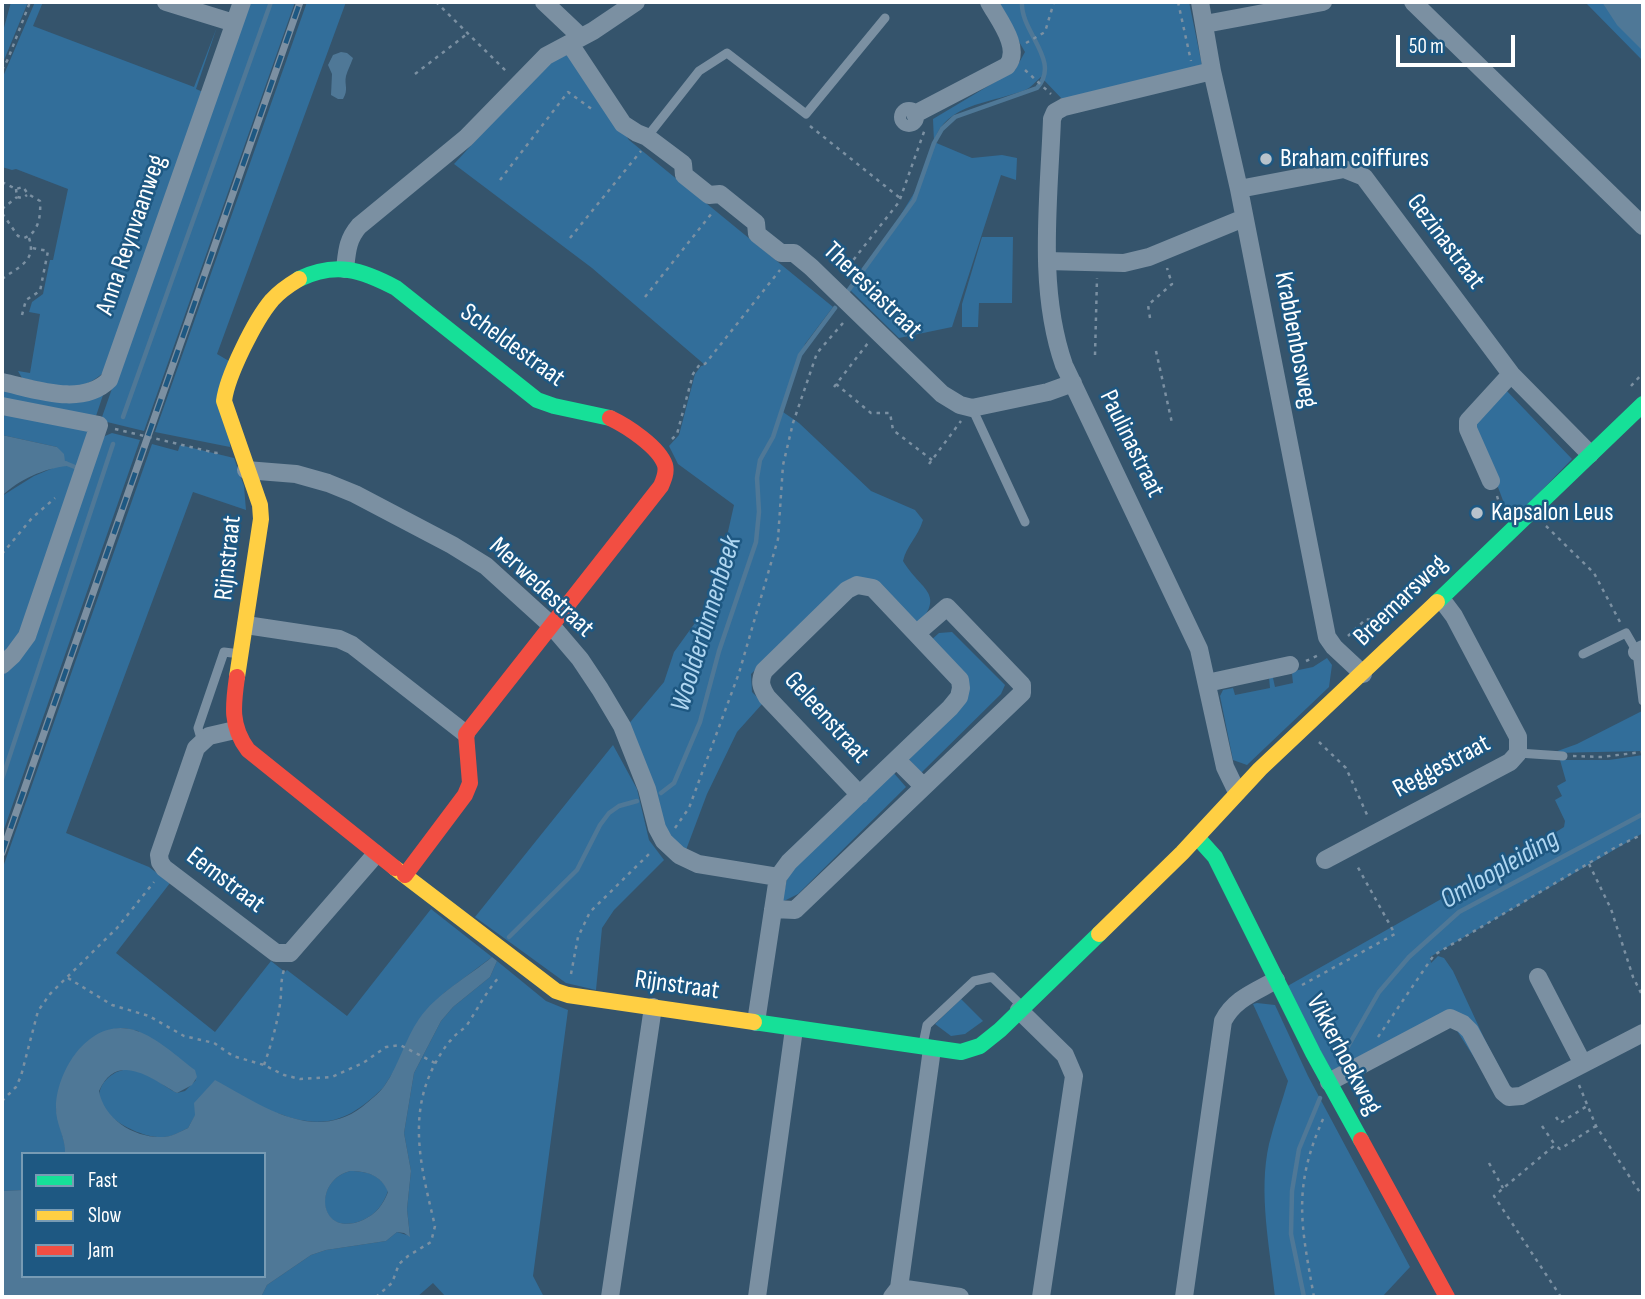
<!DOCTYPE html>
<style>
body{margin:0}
#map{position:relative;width:1645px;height:1299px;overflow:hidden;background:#35546c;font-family:"Sofia Sans Condensed",sans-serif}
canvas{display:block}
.frame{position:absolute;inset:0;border:4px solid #fff;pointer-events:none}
.legend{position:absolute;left:21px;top:1152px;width:245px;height:126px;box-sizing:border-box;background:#1e5882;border:2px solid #789bb4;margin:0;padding:9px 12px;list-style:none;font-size:21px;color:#fff}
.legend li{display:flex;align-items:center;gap:14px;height:35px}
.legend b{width:35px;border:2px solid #789bb4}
.scale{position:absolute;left:1396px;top:35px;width:119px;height:32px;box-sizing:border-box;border:4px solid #fff;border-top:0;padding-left:9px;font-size:21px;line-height:24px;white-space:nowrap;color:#fff;-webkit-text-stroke:5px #1e5882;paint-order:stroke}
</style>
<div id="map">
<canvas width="1645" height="1299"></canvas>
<div class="frame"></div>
<ul class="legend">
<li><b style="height:9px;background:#16e098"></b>Fast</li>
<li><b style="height:9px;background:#ffcf43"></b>Slow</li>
<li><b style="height:9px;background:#f24e42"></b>Jam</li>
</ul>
<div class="scale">50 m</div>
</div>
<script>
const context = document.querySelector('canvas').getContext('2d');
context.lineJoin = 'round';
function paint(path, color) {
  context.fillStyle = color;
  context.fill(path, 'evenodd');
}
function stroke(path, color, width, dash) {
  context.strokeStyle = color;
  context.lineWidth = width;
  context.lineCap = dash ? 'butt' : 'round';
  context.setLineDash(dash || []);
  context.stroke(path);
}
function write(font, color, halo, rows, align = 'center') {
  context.font = font + ' "Sofia Sans Condensed",sans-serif';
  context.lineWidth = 5;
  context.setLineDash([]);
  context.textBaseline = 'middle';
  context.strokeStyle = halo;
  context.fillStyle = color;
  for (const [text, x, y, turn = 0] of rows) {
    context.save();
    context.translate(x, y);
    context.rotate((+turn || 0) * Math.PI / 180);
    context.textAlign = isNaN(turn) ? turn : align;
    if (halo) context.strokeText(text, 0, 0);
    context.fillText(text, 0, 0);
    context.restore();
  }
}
paint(new Path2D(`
 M11 2H28L2 65V35Z
 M35 2H43L33 26 194 87 217 27 196 89 203 92 106 370C79 397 56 385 22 378L18 371 30 373 40 314 29 312 32 302 43 294 50 260H53L68 189 16 169 12 170 2 167V79Z
 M248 2H295L144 431 103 421 102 417Z
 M307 2H346L217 354 229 361 230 447 155 432Z
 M996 2H1189L1202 65 1064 101 1041 77C1036 81 1031 88 1025 90 993 103 945 103 934 142L972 158 1002 155 1017 158 1016 180 1001 175 952 327 899 338 849 289 889 234 916 190 934 142 933 119 1015 70 1025 52Z
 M1585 2H1643V61Z
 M567 55 572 58 629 140 833 307 805 344 780 410 799 423 871 491 915 510 923 520C918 537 906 546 903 561 921 591 947 593 916 627L851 578 751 674 752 692 763 703 737 732 707 794 686 850 677 845 661 826 627 726 664 682 674 652 713 598 734 505 678 464 669 446 679 435 695 374 701 366 705 365 592 268 454 164 539 72 551 60Z
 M982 237H1013L1012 303H979L978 327H962V304Z
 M2 388 105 389 95 419 2 400Z
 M1505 389 1572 459 1511 522 1474 423Z
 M2 409 83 425 89 433 26 627 2 659V496L34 476 65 463V461L57 447 2 435Z
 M112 433 140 440 2 835V672L18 659 100 441 105 436Z
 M152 444 178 451 180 445 234 458 244 486 246 510 193 492 66 833 149 867 170 883 116 953 215 1032 271 961 285 972 287 970 347 1016 431 909 492 957 444 993 383 1088C355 1115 332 1129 292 1118 287 1117 282 1114 276 1113 257 1109 217 1114 196 1114L188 1128C180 1132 172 1137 163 1137 137 1139 76 1106 109 1077 116 1071 125 1068 134 1070 150 1073 163 1086 177 1093L185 1091 196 1080 138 1031 124 1028 114 1029 56 1109 65 1146V1154H23V1190L2 1191V870Z
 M952 632 1005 685 1001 694 921 773 907 757 966 693 930 641 939 633Z
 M1327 658 1332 665 1329 687 1247 765 1233 760 1220 696 1223 690 1233 688 1235 695 1270 688 1269 677 1273 678 1275 687 1293 683 1292 674 1294 671 1313 667Z
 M1642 711 1643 751 1552 753 1577 744Z
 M613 745 637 789 649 840 664 860 614 910 602 928 596 990 566 983 475 917Z
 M1643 755V833L1430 957 1431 963 1438 956 1444 958 1453 971 1485 1040 1516 1099 1497 1093 1452 1023 1332 1071 1284 988 1519 855 1564 827 1565 821 1555 800 1562 796 1557 786 1566 781 1560 760H1609Z
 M892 771 906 787 798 894 782 902 788 874Z
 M497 961 546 1001 568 1010 533 1276 544 1297H446L433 1283 417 1297H261L267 1285 311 1255 326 1250 386 1241 397 1232 410 1236 407 1209 411 1171 404 1133 414 1073 441 1021 453 1007 490 977Z
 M961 999 983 1021 965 1034 951 1036 935 1024Z
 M1257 1003 1275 1005 1308 1076 1410 1267 1382 1297H1275C1270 1248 1258 1193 1269 1144 1274 1123 1282 1102 1288 1081L1253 1004Z
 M350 1171C367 1171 381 1175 388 1191 383 1205 376 1214 363 1220 318 1239 312 1181 350 1171Z`), '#326e9a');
paint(new Path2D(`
 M1602 2H1643V51L1617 25Z
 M341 52 347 53 353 58C351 64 348 69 346 76 344 85 349 89 343 99H338L331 95 332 74 328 65 333 55Z
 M2 435 57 447 64 454 65 461 68 462 65 463 67 466C45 468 18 480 2 496Z
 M492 957 497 961 490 977 453 1007 441 1021 414 1073 404 1133 411 1171 407 1209 410 1237 404 1233 397 1232 386 1241 326 1250 311 1255 267 1285 261 1297H2V1191L23 1190V1276H264V1154H65C66 1138 55 1123 56 1107 57 1068 92 1015 137 1031 156 1037 179 1058 195 1070L197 1077 192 1085 177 1093C152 1079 117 1050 99 1091 104 1119 134 1138 162 1137 171 1137 180 1132 188 1128L195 1115 194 1103 215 1080C260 1104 313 1144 362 1107 370 1100 379 1094 385 1085 399 1065 405 1039 419 1019 437 993 468 977 492 957ZM350 1171C367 1171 381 1175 388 1192 383 1205 376 1214 363 1220 319 1239 312 1181 350 1171Z`), '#4f7897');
stroke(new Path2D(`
 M848 291 914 200 934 143 942 129 955 117 1037 88C1062 61 1020 32 1022 2
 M123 417 271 2
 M65 463 80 469
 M2 779 113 444
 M661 793 674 783 700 722 719 651 756 542 759 512 757 478 760 460 773 437 800 355 835 308
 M509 937 577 870 600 825 609 813 619 806 637 801
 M1346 1050 1379 992 1409 957 1459 912 1643 814
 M1304 1297 1291 1234 1292 1191 1299 1149 1320 1098`), '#4f7897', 4.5);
stroke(new Path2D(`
 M436 2 508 73
 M1178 2 1191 61
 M1026 43 1045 32 1054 2
 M2 70 8 59 30 2
 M1025 70 1051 94
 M415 74 467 34
 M810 126 900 198
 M500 180 568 92 593 110
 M2 182 16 189 23 187 28 194 40 201C41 215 39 233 24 238L18 236 2 213
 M16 189 17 197 23 198 27 195
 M2 209 17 197
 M570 238 641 151
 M843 273 899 202 925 129
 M2 279C18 267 37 261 29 238
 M645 297 712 213 711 212
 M22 315 26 300 40 291 48 251 32 248
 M1150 318 1148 305 1172 284 1167 268
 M1156 351 1172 423
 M1095 355 1097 278
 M836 384 871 413H890L893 430 932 460
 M1631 386 1643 373
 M834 387 868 343
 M115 429 216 453 220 452
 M672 439 677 434 693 374 700 364H705L780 270
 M929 464 961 421
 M1497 496 1501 509
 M1546 526 1594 573 1620 622
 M2 554 32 518 55 498
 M1348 636 1366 619 1383 622 1406 601
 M1306 661 1319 655
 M1319 742 1346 768 1368 817
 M1573 756 1601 757 1643 752
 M675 828 689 808 739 673 778 539 783 465 793 423 817 353 843 323
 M1589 864 1611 909 1633 977 1643 997
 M571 974 578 937 590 912 651 852
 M68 978 112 1005 149 1016 184 1036 214 1043 233 1056 264 1065 284 1075 300 1079 332 1077 363 1063 386 1047 400 1045 435 1063
 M1302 985 1395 934 1356 864
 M1378 1037 1434 955 1616 847 1643 834
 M264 1065C271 1045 277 1025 280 1004 282 992 280 982 284 970
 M1579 1085 1596 1126 1643 1197
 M2 1101 16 1087 21 1076 38 1011 50 994 117 928 154 882
 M1556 1117 1560 1123 1587 1106
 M1542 1126 1555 1145
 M1489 1163 1503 1188
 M376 1297 392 1283 399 1264 408 1256 431 1242 435 1226C422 1171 406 1116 436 1062 440 1055 445 1046 451 1040 455 1034 462 1031 467 1025 478 1008 486 992 500 976
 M1314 1297C1301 1225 1292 1187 1324 1117
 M1561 1297 1494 1196 1555 1145 1560 1149 1596 1126`), '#7b90a2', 2.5, [3.5, 5]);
stroke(new Path2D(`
 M647 137 699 71 727 53 806 114 885 18
 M972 408 1025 522
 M1583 654 1626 633 1637 652 1643 701
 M202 742 198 728 224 652 240 654
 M1518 753 1563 756
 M923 1044 927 1025 974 981 992 977 1022 1006`), '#7b90a2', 9);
stroke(new Path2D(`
 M166 2 234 23
 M544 2 581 37
 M1200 2 1212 71 1239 189 1327 637 1334 647 1363 674
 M1413 2 1643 226
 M1205 24 1323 2
 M570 44 623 124 637 133 647 137 683 164 684 175 709 195 720 194 756 223 757 234 781 253H794L811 267 942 394 960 405 972 408 1048 392 1073 383
 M1212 71 1064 107 1055 112 1052 119C1049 200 1037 288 1064 365L1199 649 1225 767 1237 792
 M903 117a6 6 0 1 1 12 0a6 6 0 1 1-12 0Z
 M915 114 1007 66C1022 48 998 19 989 2
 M1239 189 1344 169 1364 177 1511 374 1590 454
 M1047 261 1124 263 1149 257 1244 218
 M345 269C347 252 347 240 359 226L466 138 546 56 593 31 636 2
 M2 382C35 389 82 407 109 380L242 2
 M2 406 99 425 27 636 13 655 2 665
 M246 470 296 474 328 483 355 494 452 545 486 566 551 625 580 659 600 689 622 726 647 789 657 828 664 841 679 855 698 864 778 877
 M1491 481 1468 429V421L1511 374
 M246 625 339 639 352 645 466 734
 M1637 652 1643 649
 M1207 683 1290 665
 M235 730 209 736 196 748 159 855 160 862 164 868 276 953H290L376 854
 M897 760 923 786
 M1325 860 1510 762 1518 753V737L1454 616 1442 600
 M773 909 795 910 1022 693V685L947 607 917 633
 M1538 977 1583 1064
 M1019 1010 1065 1055 1074 1076 1041 1297
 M756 1022 778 877 789 862 950 708 959 697 961 688 960 680 873 588 857 585 847 590 764 671C759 682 761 687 767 697L860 795
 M1329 1082 1450 1018 1463 1024 1470 1031 1503 1092 1509 1097 1521 1096 1643 1033
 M899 1288 960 1297
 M610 1297 653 1007
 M757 1297 794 1029
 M892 1297 899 1288 932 1049
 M1184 1297 1223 1021C1234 999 1255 992 1276 980`), '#7b90a2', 18);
stroke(new Path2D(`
 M299 279C336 261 362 270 396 288L537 400 554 406 610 418
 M1437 602 1643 404
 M1197 837 1215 857 1313 1053 1361 1140
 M754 1022 961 1052 980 1046 1000 1030 1099 934`), '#16e098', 16);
stroke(new Path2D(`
 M237 677 261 519 260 505 224 401C227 376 255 320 272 300 280 291 289 285 299 279
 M395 868 556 991 568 995 754 1022
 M1099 934 1182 853 1260 769 1437 602`), '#ffcf43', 16);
stroke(new Path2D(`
 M237 677C233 705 230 726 248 750L395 868
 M405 875 465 795 470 783 466 734 661 486C664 479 667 472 665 465 659 447 627 426 610 418
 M1361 1140 1447 1297`), '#f24e42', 16);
const rail = new Path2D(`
 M2 853 300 2`);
stroke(rail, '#7c90a2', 7);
stroke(rail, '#1e5882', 4.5, [13]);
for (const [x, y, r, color] of [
 [1266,159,7,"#b8c3cc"],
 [1477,513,7,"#b8c3cc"]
]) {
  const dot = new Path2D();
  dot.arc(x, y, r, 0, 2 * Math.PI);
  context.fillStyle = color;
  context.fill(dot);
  stroke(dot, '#1e5882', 2.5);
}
write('26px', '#fff', '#1e5882', [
 ["Braham coiffures",1280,159],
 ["Kapsalon Leus",1491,513]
], 'left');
write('26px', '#fff', '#1e5882', [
 ["Anna Reynvaanweg",132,235,-71],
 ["Gezinastraat",1445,242,53],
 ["Theresiastraat",872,291,44],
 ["Krabbenbosweg",1295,340,79],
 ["Scheldestraat",512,346,36],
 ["Paulinastraat",1131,444,64],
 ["Rijnstraat",229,558,-84],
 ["Merwedestraat",541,588,43],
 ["Breemarsweg",1401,601,-44],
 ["Geleenstraat",826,718,48],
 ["Reggestraat",1442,767,-28],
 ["Eemstraat",225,881,37],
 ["Rijnstraat",677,986,8],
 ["Vikkerhoekweg",1343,1055,62]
]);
write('italic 28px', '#afd6f1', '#1e5882', [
 ["Woolderbinnenbeek",707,624,-73],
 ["Omloopleiding",1500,870,-30]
]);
</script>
